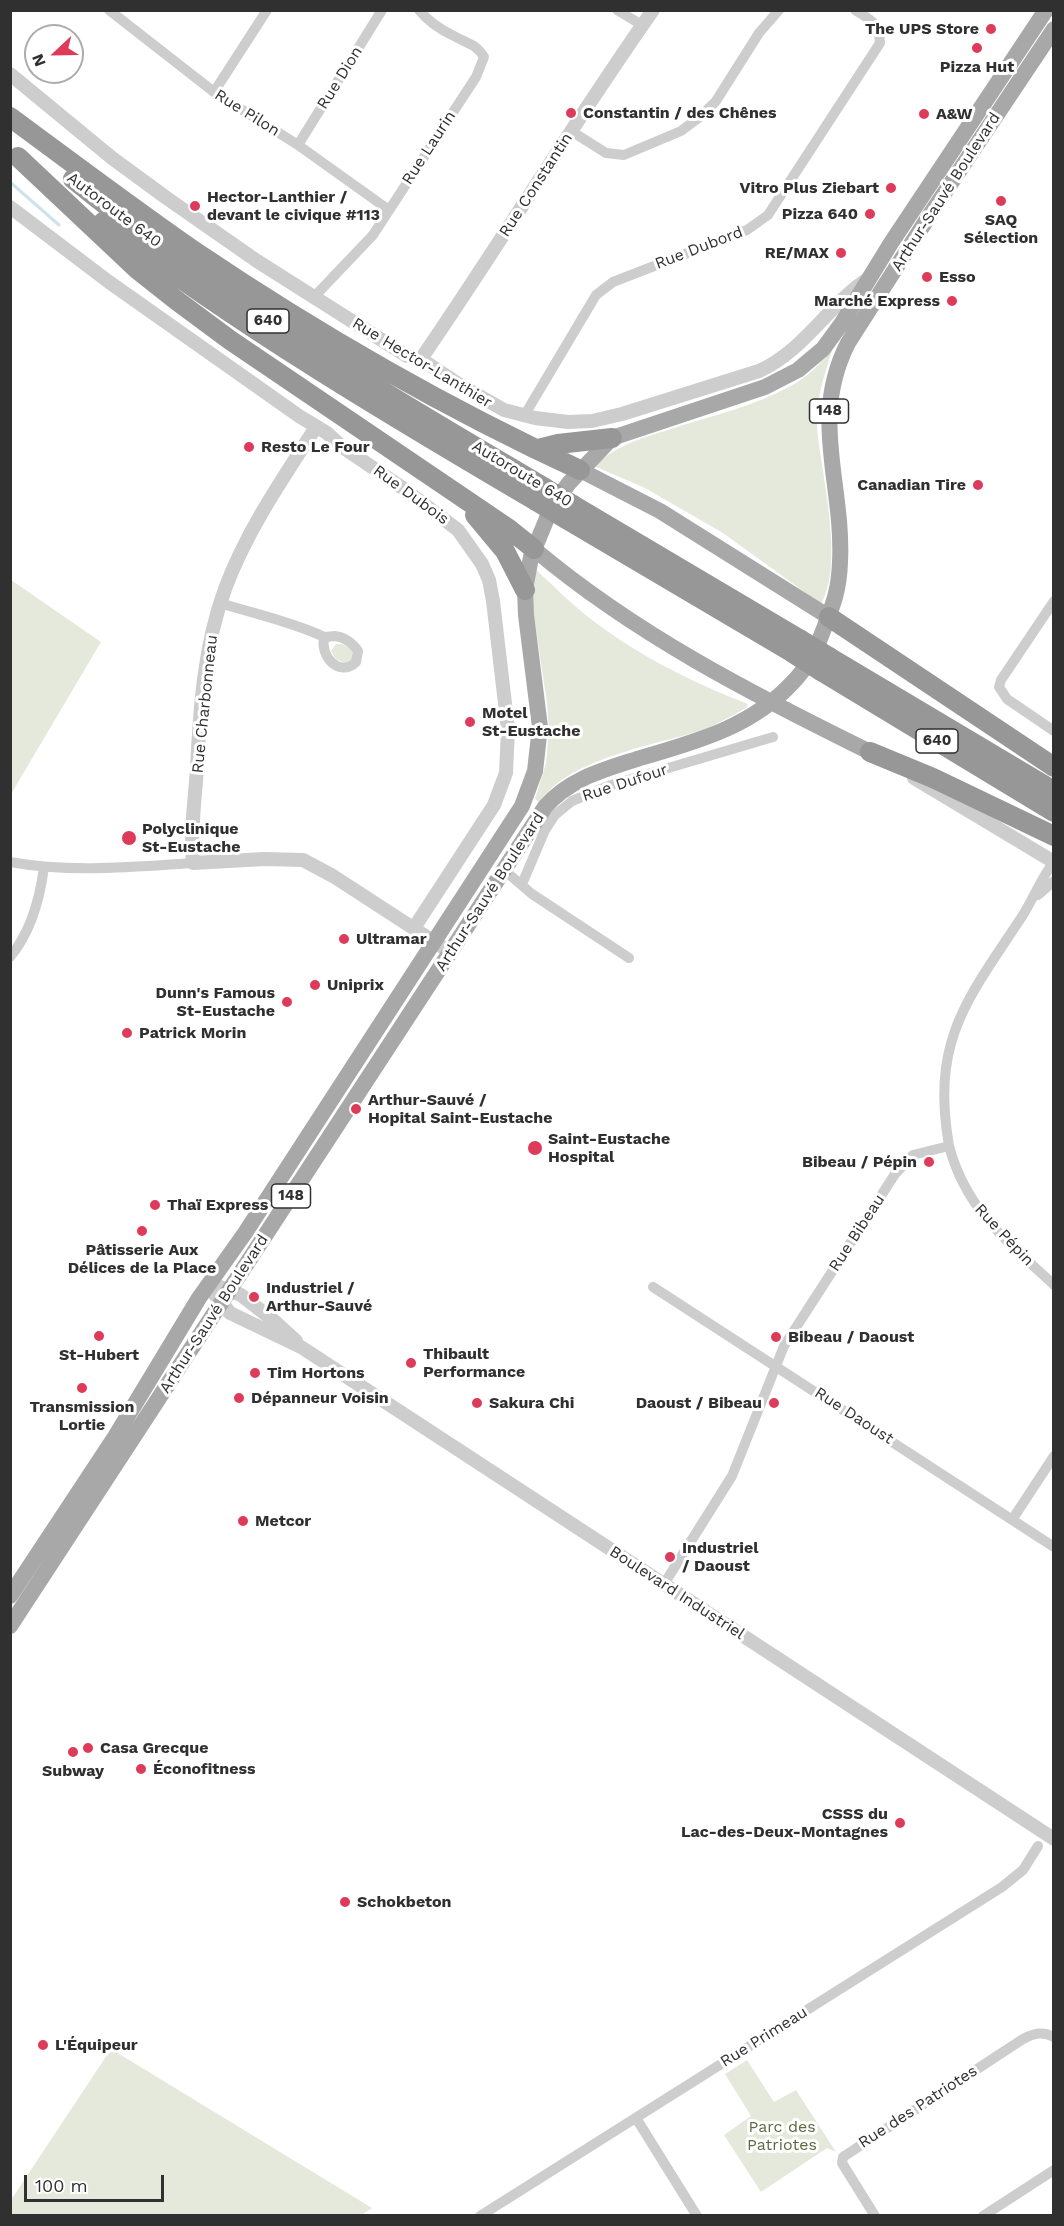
<!DOCTYPE html>
<meta charset="utf-8">
<style>
body{margin:0}
#map{position:relative;width:1064px;height:2226px;overflow:hidden;background:#fff;font-family:"Work Sans",sans-serif}
canvas{display:block}
.frame{position:absolute;inset:0;border:12px solid #303030;pointer-events:none}
.north{position:absolute;left:24px;top:24px;width:60px;height:60px;box-sizing:border-box;background:#fff;border:2px solid #acacac;border-radius:50%;rotate:248deg;font-size:16px;font-weight:700;line-height:24px;text-align:center;color:#303030}
.north::after{content:'';display:block;margin:auto;width:21px;height:27px;background:#de3b5b;clip-path:polygon(50% 0,100% 100%,50% 72%,0 100%)}
.scale{position:absolute;left:24px;top:2175px;width:140px;height:27px;box-sizing:border-box;border:3px solid #303030;border-top:0;padding-left:8px;font-size:18px;line-height:21px;white-space:nowrap;color:#303030;-webkit-text-stroke:4px #fff;paint-order:stroke}
</style>
<div id="map">
<canvas width="1064" height="2226"></canvas>
<div class="frame"></div>
<div class="north">N</div>
<div class="scale">100 m</div>
</div>
<script>
const context = document.querySelector('canvas').getContext('2d');
context.lineJoin = 'round';
function paint(path, color) {
  context.fillStyle = color;
  context.fill(path, 'evenodd');
}
function stroke(path, color, width, dash) {
  context.strokeStyle = color;
  context.lineWidth = width;
  context.lineCap = dash ? 'butt' : 'round';
  context.setLineDash(dash || []);
  context.stroke(path);
}
function write(font, color, halo, rows, align = 'center') {
  context.font = font + ' "Work Sans",sans-serif';
  context.lineWidth = 6;
  context.setLineDash([]);
  context.textBaseline = 'middle';
  context.strokeStyle = halo;
  context.fillStyle = color;
  for (const [text, x, y, turn = 0] of rows) {
    context.save();
    context.translate(x, y);
    context.rotate((+turn || 0) * Math.PI / 180);
    context.textAlign = isNaN(turn) ? turn : align;
    if (halo) context.strokeText(text, 0, 0);
    context.fillText(text, 0, 0);
    context.restore();
  }
}
paint(new Path2D(`
 M832 350C825 375 815 400 817 427 821 474 845 563 821 604L723 533 645 488 594 466C616 446 640 438 668 430 712 415 763 405 802 379 813 371 823 360 832 350Z
 M536 570C553 585 569 602 587 616 635 654 691 682 748 704L746 708C733 715 719 723 705 729 658 745 566 758 540 803L535 799 546 763 549 730 547 703 532 604Z
 M11 580 101 642 11 794Z
 M336 644H342L352 649 353 659 344 663 336 659 331 651Z
 M111 2049 372 2208 360 2216 11 2215V2200Z
 M747 2060 774 2102 796 2090 836 2152 827 2148 761 2192 724 2135 751 2116 725 2074Z`), '#e5e9dc');
stroke(new Path2D(`
 M10 182 59 225`), '#cce3eb', 3);
stroke(new Path2D(`
 M109 10 214 92 298 145 389 210
 M617 10 642 25
 M214 92 267 10
 M571 131 606 153 624 155 681 131 701 116 716 101 759 33 779 10
 M298 145 382 10
 M314 297 373 235 476 77 484 57C475 43 468 44 454 36 441 30 428 21 419 10
 M524 416 596 295 613 282 747 230 768 215 880 43C879 23 872 21 855 10
 M1054 601 1001 680 999 687 1007 699 1054 731
 M220 603C255 614 289 621 322 636 326 638 330 636 335 636 344 637 353 643 358 651L356 662C339 678 320 656 324 638
 M10 862C71 873 132 867 193 863
 M504 870 532 894 629 958
 M522 884 545 830 555 815 572 801 611 785 773 737
 M1038 895 1054 881
 M10 957C31 932 40 898 44 867
 M949 1146C966 1210 1008 1242 1054 1285
 M653 1287 1054 1547
 M1012 1520 1054 1456
 M664 1584 732 1476 784 1346 895 1174 913 1155 949 1146C931 1041 966 1001 1021 918 1033 900 1040 880 1053 863
 M636 2118 697 2216
 M480 2216 1002 1887 1023 1870 1038 1846
 M875 2216 842 2163 843 2157 1023 2039C1034 2033 1043 2031 1054 2037
 M983 2216 1054 2170`), '#cdcdcd', 10);
stroke(new Path2D(`
 M10 74 112 158 168 199 257 261 407 356 421 359 460 385 504 410 535 418 568 422 592 421 622 414 759 371C803 352 829 304 868 279
 M10 207 109 282 299 416 327 433 341 446 404 489 458 530 482 564 489 580 493 601 508 729 506 773 494 805 414 928
 M421 359C500 244 572 125 653 10
 M316 427C283 478 246 532 225 589 204 646 200 708 197 768 195 799 190 832 193 863L264 859 303 860 333 876 450 952
 M914 778 1054 862
 M210 1283 241 1295 273 1320 296 1341
 M208 1286 230 1313 301 1347 1054 1839`), '#cdcdcd', 14);
stroke(new Path2D(`
 M580 470 660 511 829 617
 M534 549C635 634 752 694 870 752
 M10 1596 115 1437 199 1298 245 1233 522 806 535 771 540 727 526 615 525 590 531 557 552 506 569 483 612 438 765 387 798 370 823 349 842 323 891 243 1046 10
 M10 1626 545 807C569 779 603 770 637 759 694 742 751 728 793 682 807 668 816 650 823 631 833 605 839 591 840 562 844 484 809 419 848 343L931 213 1054 29`), '#a8a8a8', 16);
stroke(new Path2D(`
 M10 117C71 162 132 208 194 251 317 334 446 408 580 470
 M18 157 138 270 176 300 230 340 509 529 534 549
 M73 179C219 298 383 392 545 488
 M103 222C240 326 388 414 536 501
 M538 449 558 444 612 438
 M573 505 801 640
 M475 515 505 551 525 590
 M566 519 793 653
 M829 617 1054 767
 M829 657 1054 791
 M821 671 1054 812
 M870 752 933 778 1054 836`), '#979797', 20);
stroke(new Path2D(`
 M545 488 573 505
 M536 501 566 519
 M801 640 829 657
 M793 653 821 671`), '#979797', 20);
for (const [x, y, r, color] of [
 [991,29,6,"#de3b5b"],
 [977,48,6,"#de3b5b"],
 [571,113,6,"#de3b5b"],
 [924,114,6,"#de3b5b"],
 [891,188,6,"#de3b5b"],
 [1001,201,6,"#de3b5b"],
 [195,206,6,"#de3b5b"],
 [870,214,6,"#de3b5b"],
 [841,253,6,"#de3b5b"],
 [927,277,6,"#de3b5b"],
 [952,301,6,"#de3b5b"],
 [249,447,6,"#de3b5b"],
 [978,485,6,"#de3b5b"],
 [470,722,6,"#de3b5b"],
 [129,838,8,"#de3b5b"],
 [344,939,6,"#de3b5b"],
 [315,985,6,"#de3b5b"],
 [287,1002,6,"#de3b5b"],
 [127,1033,6,"#de3b5b"],
 [356,1109,6,"#de3b5b"],
 [535,1148,8,"#de3b5b"],
 [929,1162,6,"#de3b5b"],
 [155,1205,6,"#de3b5b"],
 [142,1231,6,"#de3b5b"],
 [254,1297,6,"#de3b5b"],
 [99,1336,6,"#de3b5b"],
 [776,1337,6,"#de3b5b"],
 [411,1363,6,"#de3b5b"],
 [255,1373,6,"#de3b5b"],
 [82,1388,6,"#de3b5b"],
 [239,1398,6,"#de3b5b"],
 [477,1403,6,"#de3b5b"],
 [774,1403,6,"#de3b5b"],
 [243,1521,6,"#de3b5b"],
 [670,1557,6,"#de3b5b"],
 [88,1748,6,"#de3b5b"],
 [73,1752,6,"#de3b5b"],
 [141,1769,6,"#de3b5b"],
 [900,1823,6,"#de3b5b"],
 [345,1902,6,"#de3b5b"],
 [43,2045,6,"#de3b5b"]
]) {
  const dot = new Path2D();
  dot.arc(x, y, r, 0, 2 * Math.PI);
  context.fillStyle = color;
  context.fill(dot);
  stroke(dot, '#fff', 2);
}
for (const [x, y, w] of [
 [268,321,42],
 [829,411,39],
 [937,741,42],
 [291,1196,39]
]) {
  const box = new Path2D();
  box.roundRect(x - w / 2, y - 12, w, 24, 4.5);
  context.fillStyle = '#fff';
  context.fill(box);
  stroke(box, '#303030', 1.5);
}
write('bold 15px', '#303030', null, [
 ["640",268,321],
 ["148",829,411],
 ["640",937,741],
 ["148",291,1196]
]);
write('bold 16px', '#303030', '#fff', [
 ["The UPS Store",979,29,"right"],
 ["Pizza Hut",977,67,"center"],
 ["Constantin / des Chênes",583,113],
 ["A&W",936,114],
 ["Vitro Plus Ziebart",879,188,"right"],
 ["Hector-Lanthier /",207,197],
 ["devant le civique #113",207,215],
 ["Pizza 640",858,214,"right"],
 ["SAQ",1001,220,"center"],
 ["Sélection",1001,238,"center"],
 ["RE/MAX",829,253,"right"],
 ["Esso",939,277],
 ["Marché Express",940,301,"right"],
 ["Resto Le Four",261,447],
 ["Canadian Tire",966,485,"right"],
 ["Motel",482,713],
 ["St-Eustache",482,731],
 ["Polyclinique",142,829],
 ["St-Eustache",142,847],
 ["Ultramar",356,939],
 ["Uniprix",327,985],
 ["Dunn's Famous",275,993,"right"],
 ["St-Eustache",275,1011,"right"],
 ["Patrick Morin",139,1033],
 ["Arthur-Sauvé /",368,1100],
 ["Hopital Saint-Eustache",368,1118],
 ["Saint-Eustache",548,1139],
 ["Hospital",548,1157],
 ["Bibeau / Pépin",917,1162,"right"],
 ["Thaï Express",167,1205],
 ["Pâtisserie Aux",142,1250,"center"],
 ["Délices de la Place",142,1268,"center"],
 ["Industriel /",266,1288],
 ["Arthur-Sauvé",266,1306],
 ["Bibeau / Daoust",788,1337],
 ["Thibault",423,1354],
 ["Performance",423,1372],
 ["St-Hubert",99,1355,"center"],
 ["Tim Hortons",267,1373],
 ["Dépanneur Voisin",251,1398],
 ["Sakura Chi",489,1403],
 ["Daoust / Bibeau",762,1403,"right"],
 ["Transmission",82,1407,"center"],
 ["Lortie",82,1425,"center"],
 ["Metcor",255,1521],
 ["Industriel",682,1548],
 ["/ Daoust",682,1566],
 ["Casa Grecque",100,1748],
 ["Éconofitness",153,1769],
 ["Subway",73,1771,"center"],
 ["CSSS du",888,1814,"right"],
 ["Lac-des-Deux-Montagnes",888,1832,"right"],
 ["Schokbeton",357,1902],
 ["L'Équipeur",55,2045]
], 'left');
write('16px', '#303030', '#fff', [
 ["Rue Dion",340,78,-58],
 ["Rue Pilon",247,113,32],
 ["Rue Laurin",429,148,-57],
 ["Rue Constantin",536,185,-57],
 ["Arthur-Sauvé Boulevard",946,192,-57],
 ["Autoroute 640",114,210,37],
 ["Rue Dubord",699,248,-21],
 ["Rue Hector-Lanthier",422,363,31],
 ["Autoroute 640",522,474,31],
 ["Rue Dubois",411,495,36],
 ["Rue Charbonneau",205,704,-84],
 ["Rue Dufour",625,783,-18],
 ["Arthur-Sauvé Boulevard",490,892,-57],
 ["Rue Bibeau",857,1233,-57],
 ["Rue Pépin",1004,1235,47],
 ["Arthur-Sauvé Boulevard",214,1314,-57],
 ["Rue Daoust",854,1416,33],
 ["Boulevard Industriel",677,1593,33],
 ["Rue Primeau",764,2037,-32],
 ["Rue des Patriotes",918,2107,-33]
]);
write('16px', '#596a3f', '#fff', [
 ["Parc des",782,2127],
 ["Patriotes",782,2145]
]);
</script>
